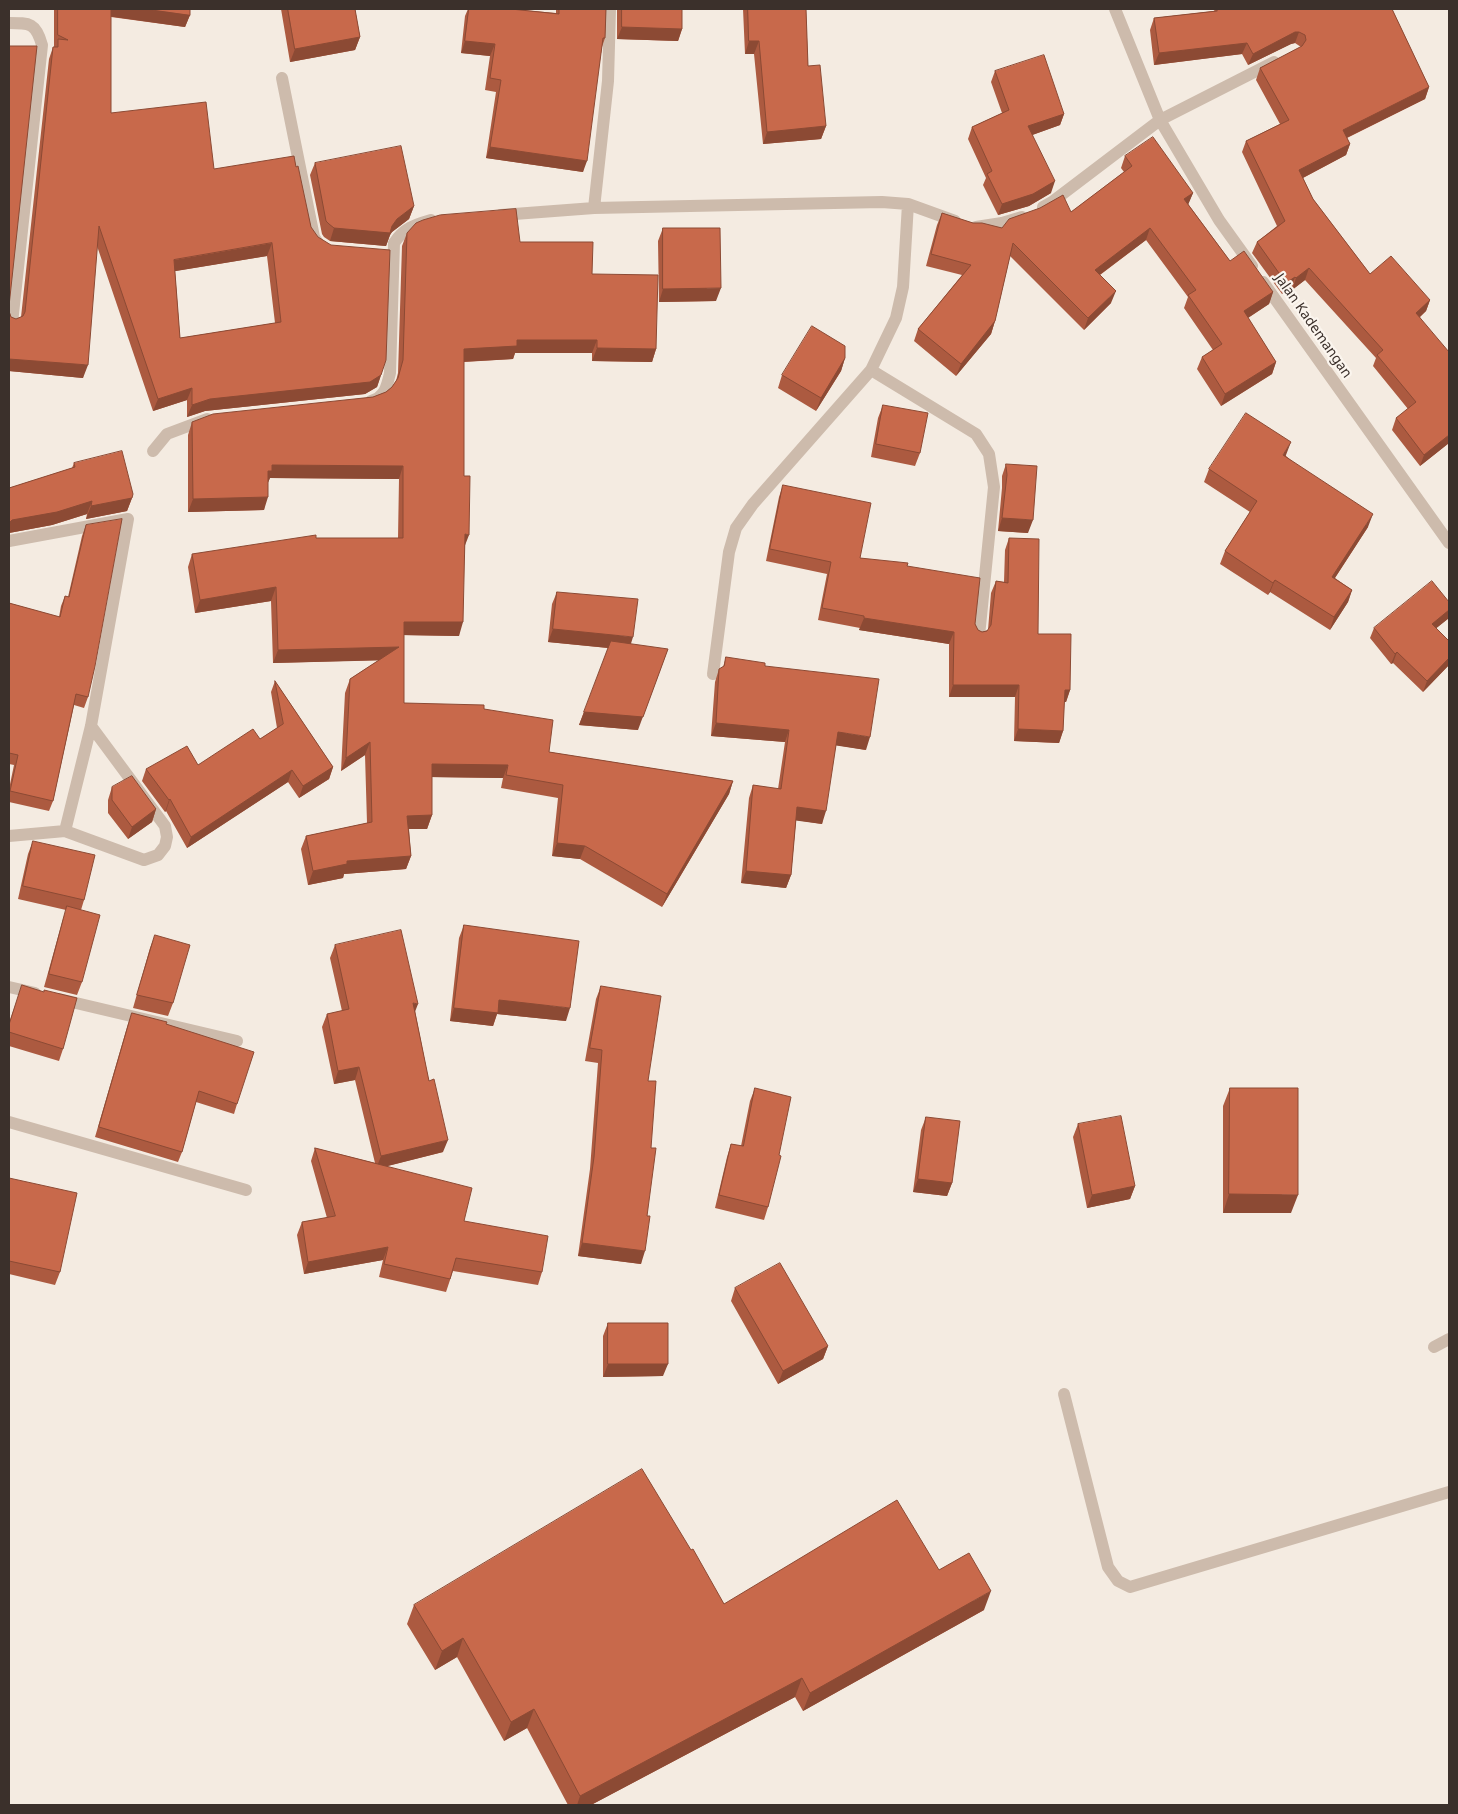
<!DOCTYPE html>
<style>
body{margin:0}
#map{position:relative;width:1458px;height:1814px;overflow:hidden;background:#f4ebe1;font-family:"Noto Sans",sans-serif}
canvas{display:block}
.frame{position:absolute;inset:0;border:10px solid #3b302b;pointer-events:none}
</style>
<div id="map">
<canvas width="1458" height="1814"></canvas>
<div class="frame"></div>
</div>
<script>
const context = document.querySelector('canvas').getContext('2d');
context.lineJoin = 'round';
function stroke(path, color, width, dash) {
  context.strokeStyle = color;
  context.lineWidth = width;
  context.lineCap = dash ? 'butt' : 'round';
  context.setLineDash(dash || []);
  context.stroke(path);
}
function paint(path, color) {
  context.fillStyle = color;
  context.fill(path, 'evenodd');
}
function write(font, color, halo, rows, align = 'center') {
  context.font = font + ' "Noto Sans",sans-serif';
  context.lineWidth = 4.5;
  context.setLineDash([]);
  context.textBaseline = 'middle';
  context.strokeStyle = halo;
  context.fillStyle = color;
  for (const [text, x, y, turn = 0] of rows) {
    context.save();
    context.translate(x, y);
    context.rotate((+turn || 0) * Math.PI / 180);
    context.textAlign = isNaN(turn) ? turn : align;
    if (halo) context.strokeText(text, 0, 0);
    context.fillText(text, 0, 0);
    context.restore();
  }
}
stroke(new Path2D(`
 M1115 9 1160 120 1219 220 1252 266
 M9 23C30 23 36 23 42 45L12 323
 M282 78 314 237 318 243
 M908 204 903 287 896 318 871 370 976 434 989 454 994 487 979 636
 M1043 207 1052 202 1160 120 1274 62
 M594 208 608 81 610 9
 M501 215 594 208 882 202 908 204 955 221
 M976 227 1002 223 1022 217
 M1263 282 1449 543
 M371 401C385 397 387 386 390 373L394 243C404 228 414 225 431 220
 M153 451 167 434 207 419
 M9 541 128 519 91 726 65 831
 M713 674 729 552 736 528 753 504 871 370
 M9 836 65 831 144 860 158 855 165 846 167 837 165 826 91 726
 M9 987 35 993
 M59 999 237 1041
 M9 1122 246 1190
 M1434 1347 1449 1339
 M1064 1394 1108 1567 1118 1581 1130 1587 1449 1492`), '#cdbbac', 12);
paint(new Path2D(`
 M54 9H190V15L185 27 111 17V113L214 169 296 167 311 227 381 375 377 387 365 394 205 411 187 417V400L153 411 97 246 83 378 9 371V311L11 317 16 319 21 317 49 59 53 47H54ZM267 256 275 323 180 338 175 271Z
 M281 9H355L360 37 355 50 290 62Z
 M468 9H511L556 13V9H606L605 38 602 47 583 172 486 158 496 92 485 90 490 56 461 53 465 16Z
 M617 9H682V29L678 41 617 39Z
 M743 9H806L808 66 826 126 821 139 763 144 754 54H745Z
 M1215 9H1392L1429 87 1425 99 1347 138 1350 144 1346 155 1303 178 1313 199 1370 274 1430 300 1426 311 1420 317 1449 443 1420 466 1392 430 1396 418 1408 409 1373 366 1376 358 1305 280 1292 290 1291 288 1282 294 1252 253 1257 242 1277 226 1242 152 1246 141 1280 124 1256 80 1260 68 1301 47 1295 43 1291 44 1248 65 1242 54 1154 65 1150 30 1154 18 1214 11Z
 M995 71 1064 114 1060 125 1032 135 1051 193 1029 206 998 215 983 185 986 178 968 139 972 127 1002 113 991 82Z
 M1125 156 1193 193 1188 204 1230 261 1273 292 1269 304 1248 318 1276 362 1272 374 1221 406 1197 369 1202 357 1213 350 1184 308 1188 297 1146 240 1100 275 1111 303 1084 330 1010 256 995 321 991 334 956 376 914 341 918 329 962 275 926 266 937 225 942 213 973 223 1002 228 1071 212 1124 172 1121 168Z
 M315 163 414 206 409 219 392 232 390 235 386 246 330 241 324 237 322 234 310 175Z
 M663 228 716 301 659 302 658 241Z
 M407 233 520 242 592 274 656 349 652 362 592 361V353H515L513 359 464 362V476L465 546 459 636 404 635V703L484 709 549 752 733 781 729 794 662 907 580 859 552 856 558 798 501 788 503 778 432 777V815L427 829H409L411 856 406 869 344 874 343 878 308 885 301 849 306 836 367 823 365 755 341 771 345 693 350 679 379 660 273 663 271 601 195 613 188 567 192 554 316 538H398L399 479 270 478 268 482 264 510 188 512V435L192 422 373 397 386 392 392 387 396 381 398 373 402 246Z
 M845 358 841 371 816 411 778 388 782 375Z
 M883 405 920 453 915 466 871 457 878 418Z
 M1286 455V456L1368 527 1335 578 1352 590 1348 602 1330 630 1270 592 1268 595 1220 564 1225 551 1250 512 1204 482 1209 469Z
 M74 463 132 498 127 511 86 519 87 514 52 525 9 533V488L72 468Z
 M1006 464 1028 533 998 531 1002 488V476Z
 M783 485 860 558 907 566 975 624 978 630 982 632 988 630 991 593 996 581 1004 582 1005 550 1009 538 1038 634 1070 690 1066 702H1064L1063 731 1059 743 1014 741 1015 697H949V644L859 630 860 628 818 620 827 574 766 561 779 497Z
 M86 525 88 697 84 708 74 705 53 801 49 811 9 802V789L14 765 9 764V603L59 617 61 606 65 596 68 597 82 536Z
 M557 592 631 644 638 730 579 725 608 648 548 642 552 604Z
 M1449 602V618L1436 628 1449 641V665L1423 692 1393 663 1391 664 1370 638 1374 628Z
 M726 657 765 666 866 750 836 745 822 824 796 820 791 875 786 888 741 883 749 798 753 785 778 789 785 742 711 736 715 682 719 669 723 667Z
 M275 681 333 767 329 779 299 798 288 782 187 848 166 811 165 812 142 781 146 769 198 765 260 739 277 728 271 692Z
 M112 787 156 809 152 822 128 839 108 813V800Z
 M33 841 84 900 81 910 82 982 77 995 44 987 63 919 66 910 18 899 28 854Z
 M464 925 566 1021 497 1014 493 1026 450 1021 459 938Z
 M155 935 173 1003 168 1016 133 1008 150 948Z
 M335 945 415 1011 443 1152 387 1166 464 1221 542 1272 538 1285 453 1271 446 1292 379 1277 383 1260 304 1274 297 1235 302 1222 327 1218 311 1161 315 1148 375 1163 355 1080 334 1084 322 1027 327 1014 342 1011 330 958Z
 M22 985 63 1049 59 1061 9 1046V1023Z
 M601 986 648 1081 651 1148 647 1216 641 1264 578 1256 590 1169 598 1063 585 1061 596 999Z
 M132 1013 166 1024 237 1104 234 1114 196 1102 182 1152 178 1162 95 1137 128 1024Z
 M755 1088 779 1155 768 1207 764 1220 715 1208 727 1157 731 1144 741 1146 750 1101Z
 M1230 1088 1291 1213H1223V1106Z
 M926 1117 952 1183 947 1196 913 1192 921 1130Z
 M1078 1124 1135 1186 1130 1199 1087 1208 1073 1137Z
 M9 1178 60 1272 55 1285 9 1274Z
 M735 1288 828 1346 823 1359 778 1384 731 1301Z
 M608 1323 663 1376 603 1377V1336Z
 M691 1550 724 1604 939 1570 984 1610 803 1711 795 1697 591 1805H568L527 1728 504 1741 457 1657 435 1670 407 1624 414 1605Z`), '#ac5a40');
paint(new Path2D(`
 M109 9H145L190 15 185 27 107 16Z
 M428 9H453L427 10Z
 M622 27 682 29 678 41 617 39Z
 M1295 32H1299L1295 43 1291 44 1248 65 1253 54Z
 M360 37 355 50 290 62 295 49Z
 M465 41 495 44 490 56 461 53Z
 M749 41H759L754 54H745Z
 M1247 43 1242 54 1154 65 1159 53Z
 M1429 87 1425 99 1338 142 1343 130Z
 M1064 114 1060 125 1024 138 1028 126Z
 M826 126 821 139 763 144 767 132Z
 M1350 144 1346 155 1295 182 1299 170Z
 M490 147 587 161 583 172 486 158Z
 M1055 181 1051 193 1029 206 998 215 1002 204Z
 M1193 193 1188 205 1184 199Z
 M414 206 409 219 392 232 390 235 386 246 330 241 334 228 392 226 397 219Z
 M1150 228 1146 240 1090 282 1095 270Z
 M272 243 267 256 170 272 174 260Z
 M1309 268 1305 280 1292 290 1296 278Z
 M1295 277 1291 288 1282 294 1286 283Z
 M721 288 716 301 659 302 663 289Z
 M1116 291 1111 303 1084 330 1088 318Z
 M1273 292 1269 304 1240 323 1244 311Z
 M1430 300 1426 311 1412 324 1416 313Z
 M995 321 991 334 956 376 961 364Z
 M517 340H597L592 353H515L513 359 459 362 464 349Z
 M597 348 656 349 652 362 592 361Z
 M845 358 841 371 816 411 821 398Z
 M9 359 88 365 83 378 9 371Z
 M1276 362 1272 374 1221 406 1225 394Z
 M381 375 377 387 365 394 205 411 187 417 192 405 210 399Z
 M192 388 187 400 153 411 158 399Z
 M1449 435V443L1420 466 1424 455Z
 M1291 442 1286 455 1278 468 1283 455Z
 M272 465 403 466 399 479 270 478 267 485 268 471Z
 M268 497 264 510 188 512 193 499Z
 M132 498 127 511 86 519 91 506Z
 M92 501 87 514 52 525 9 533V523L12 520Z
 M1373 514 1368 527 1327 590 1332 577Z
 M1002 518 1033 520 1028 533 998 531Z
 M465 534 469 535 464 548Z
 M1275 580 1270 592 1268 595 1273 583Z
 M276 587 271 601 195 613 200 600Z
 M1352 590 1348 602 1330 630 1334 617Z
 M1449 610V618L1428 635 1432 624Z
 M864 618 954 632 949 644 859 630Z
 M404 622H463L459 636 399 635Z
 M553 629 633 637 629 650 548 642Z
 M399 647 395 660 273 663 278 650Z
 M668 649 638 730 579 725 584 712Z
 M1397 652 1393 663 1391 664 1395 654Z
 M1449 658V665L1423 692 1427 681Z
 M953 685H1019L1015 697H949Z
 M1065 690H1070L1066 702H1061Z
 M716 723 789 730 785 742 711 736Z
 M1018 729 1063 731 1059 743 1014 741Z
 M838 732 870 737 866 750 833 745Z
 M370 742 365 755 341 771 346 758Z
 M432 764 508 765 503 778 427 777Z
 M333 767 329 779 299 798 303 786Z
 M292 770 288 782 187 848 191 837Z
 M733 781 729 794 662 907 667 894Z
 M170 799 166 811 165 812 169 800Z
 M797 807 826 811 822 824 792 820Z
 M156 809 152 822 128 839 132 827Z
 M432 815 427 829H403L407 816Z
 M557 843 585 846 580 859 552 856Z
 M411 856 406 869 344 874 343 878 308 885 313 871 347 861Z
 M746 871 791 875 786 888 741 883Z
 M499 1000 570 1008 566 1021 497 1014 493 1026 450 1021 454 1008Z
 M413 1003 418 1004 413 1017Z
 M359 1067 355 1080 334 1084 338 1071Z
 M448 1140 443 1152 376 1169 381 1156Z
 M918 1179 952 1183 947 1196 913 1192Z
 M1135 1186 1130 1199 1087 1208 1092 1195Z
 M1229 1194 1298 1195 1291 1213H1223Z
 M582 1243 645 1251 641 1264 578 1256Z
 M388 1247 383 1260 304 1274 308 1262Z
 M828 1346 823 1359 778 1384 783 1371Z
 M608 1364H668L663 1376 603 1377Z
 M991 1591 984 1610 803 1711 810 1693Z
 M463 1638 457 1657 435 1670 442 1651Z
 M802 1678 795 1697 591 1805H577L580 1796Z
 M534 1709 527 1728 504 1741 511 1722Z`), '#8c4a34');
const building = new Path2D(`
 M58 9H111V113L206 102 214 169 294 156 296 167 298 166 311 227 318 237 331 245 390 250 386 360 381 375 370 382 210 399 192 405V388L158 399 99 226 88 365 9 359V311L11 317 16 319 23 316 25 312 53 47H58V39L68 40 58 35ZM272 243 281 322 180 338 174 260Z
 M145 9H190V15Z
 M288 9H355L360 37 295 49Z
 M469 9H511L559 14V9H606L605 38H603L587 161 490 147 501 80 490 78 495 44 465 41Z
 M622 9H682V29L622 27Z
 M748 9H806L808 66 820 65 826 126 767 132 759 41H749Z
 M1216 9H1392L1429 87 1343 130 1350 144 1299 170 1313 199 1370 274 1391 256 1430 300 1416 313 1449 352V435L1424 455 1396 418 1416 402 1377 355 1383 350 1309 268 1296 278 1295 277 1286 283 1257 242 1285 221 1246 141 1289 120 1260 68 1302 46 1306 40 1305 35 1299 32H1295L1253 54 1247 43 1159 53 1154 18 1217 11Z
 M9 46H37L9 306Z
 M1044 55 1064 114 1028 126 1055 181 1033 194 1002 204 987 174 992 171 972 127 1009 110 995 71Z
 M1153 137 1193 193 1184 199 1230 261 1244 251 1273 292 1244 311 1276 362 1225 394 1202 357 1222 344 1188 295 1196 290 1150 228 1095 270 1116 291 1088 318 1013 243 995 321 961 364 918 329 971 265 931 254 942 213 973 223H982L1002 228 1009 219 1040 208 1063 195 1071 212 1132 166 1125 156Z
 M401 146 414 206 397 219 392 226 390 233 334 228 329 224 326 221 315 163Z
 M516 209 520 242H593L592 274 658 275 656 349 597 348V340H517V346L464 349V476H470L469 535 465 534 463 622H404V703L484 705V709L553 720 549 752 733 781 667 894 585 846 557 843 563 785 506 775 508 765 432 764V815L407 816 411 856 347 861V864L313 871 306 836 372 822 370 742 346 758 350 679 399 647 278 650 276 587 200 600 192 554 316 535V538H403V466L272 465V471H268V497L193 499 192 422 213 414 373 397 386 392 392 387 398 378 403 360 407 233 416 223 423 220 440 215Z
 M663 228H720L721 288 663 289Z
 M812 326 845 346V358L821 398 782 375Z
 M883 405 928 413 920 453 876 444Z
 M1246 413 1291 442 1283 455 1373 514 1332 577 1352 590 1334 617 1275 580 1273 583 1225 551 1257 501 1209 469Z
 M122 451 133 494 132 498 91 506 92 501 57 512 12 520 9 523V488L75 467 74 463Z
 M1006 464 1037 466 1033 520 1002 518 1007 475Z
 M783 485 871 503 860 558 908 563 907 566 980 578 975 624 978 630 982 632 987 631 991 625 996 581 1008 583 1009 538 1039 539 1038 634H1071L1070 690H1065L1063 731 1018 729 1019 685H953L954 632 864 618V616L822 608 831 562 770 549Z
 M122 519 95 666 88 697 76 694 53 801 10 791 18 755 9 753V603L60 617 65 596 69 597 86 525Z
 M1432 581 1449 602V610L1432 624 1449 641V658L1427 681 1397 652 1395 654 1374 628Z
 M557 592 638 599 633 637 553 629Z
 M611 641 668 649 643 717 584 712Z
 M726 657 765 663V666L879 679 870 737 838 732 826 811 797 807 791 875 746 871 753 785 781 789 789 730 716 723 719 669 724 666Z
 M275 681 333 767 303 786 292 770 191 837 170 799 169 800 146 769 187 746 198 765 253 729 260 739 283 724Z
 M132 776 156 809 132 827 112 800V787Z
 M33 841 95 855 84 900 23 886Z
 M67 906 100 915 82 982 49 974Z
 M464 925 579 941 570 1008 499 1000 498 1013 454 1008Z
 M401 930 418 1004 413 1003 429 1081 434 1079 448 1140 381 1156 359 1067 338 1071 327 1014 349 1009 335 945Z
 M155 935 190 945 173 1003 137 995Z
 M22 985 44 992V990L77 998 63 1049 9 1032V1025Z
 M601 986 661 996 648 1081H656L651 1148H656L647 1216H650L645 1251 582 1243 594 1157 602 1050 590 1048Z
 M132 1013 167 1022 166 1024 254 1052 237 1104 199 1091 182 1152 99 1127Z
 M755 1088 791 1097 779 1155 781 1156 768 1207 719 1195 731 1144 743 1146Z
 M1230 1088H1298V1195L1229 1194Z
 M1121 1116 1135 1186 1092 1195 1078 1124Z
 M926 1117 960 1121 952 1183 918 1179Z
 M315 1148 472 1188 464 1221 548 1236 542 1272 456 1258 450 1279 384 1264 388 1247 308 1262 302 1222 335 1216Z
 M9 1178 77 1193 60 1272 9 1261Z
 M780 1263 828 1346 783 1371 735 1288Z
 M608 1323H668V1364H608Z
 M642 1469 691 1550 693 1549 724 1604 897 1500 939 1570 969 1553 991 1591 810 1693 802 1678 580 1796 534 1709 511 1722 463 1638 442 1651 414 1605Z`);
paint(building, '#c8694b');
stroke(building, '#8c4a34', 1);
write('14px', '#3b302b', '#fbf5ee', [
 ["Jalan Kademangan",1313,326,55]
]);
</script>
